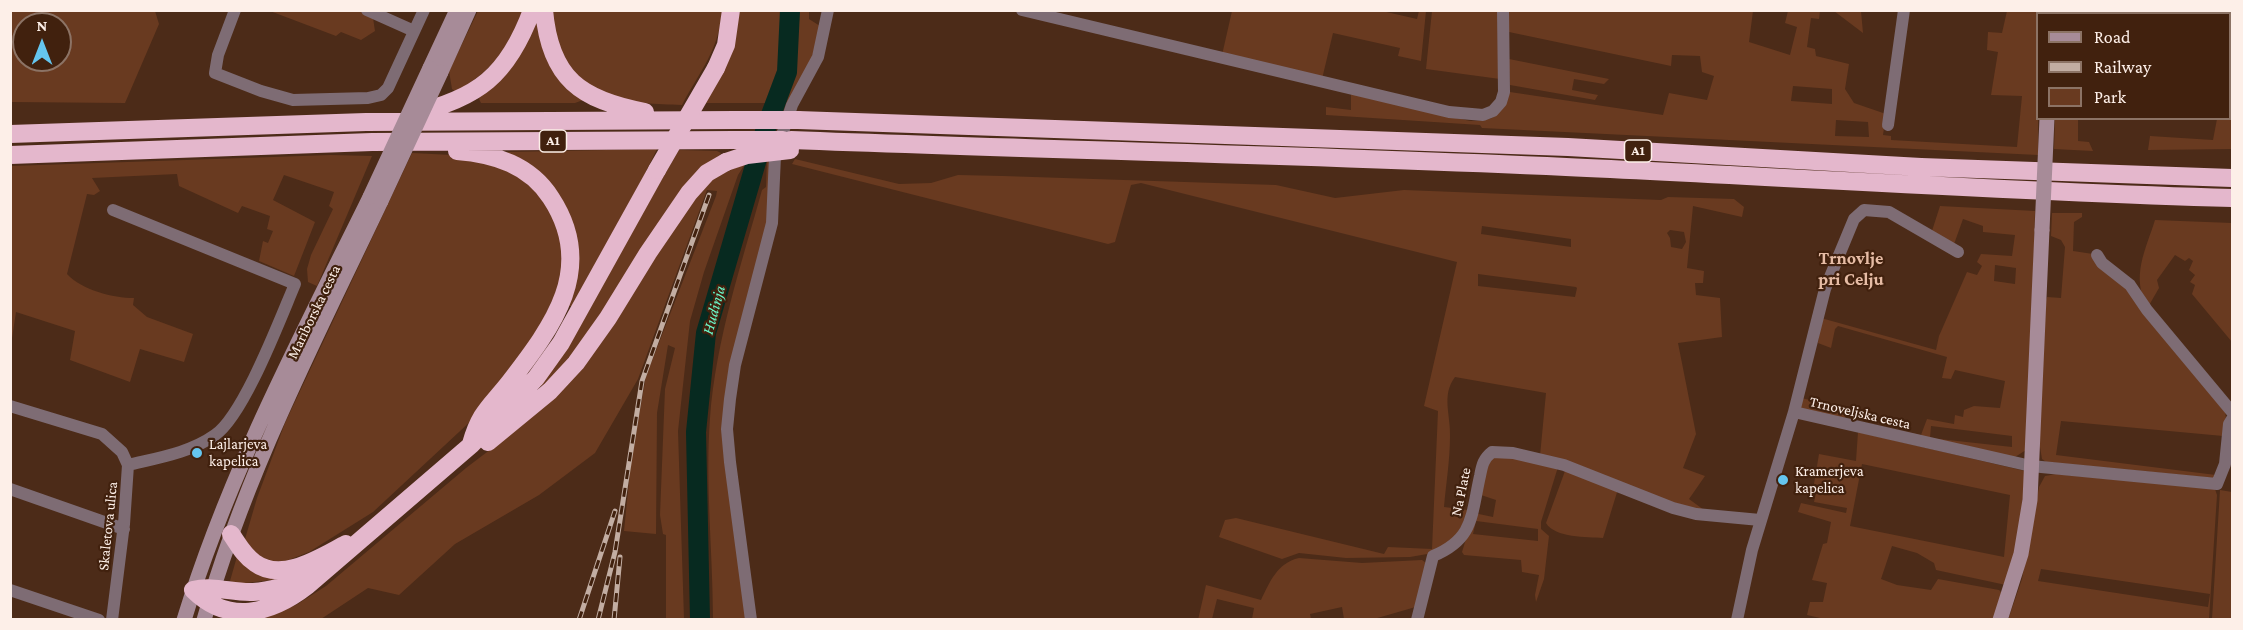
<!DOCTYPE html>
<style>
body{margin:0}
#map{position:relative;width:2243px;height:630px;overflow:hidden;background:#4c2b18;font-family:"Crimson Pro",serif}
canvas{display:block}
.frame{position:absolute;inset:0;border:12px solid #fdefe8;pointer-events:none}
.legend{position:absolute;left:2036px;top:12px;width:195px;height:108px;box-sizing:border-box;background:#41210e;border:2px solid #8c7365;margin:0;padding:8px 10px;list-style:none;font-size:18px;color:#fdefe8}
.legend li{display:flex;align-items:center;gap:12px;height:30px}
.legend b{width:30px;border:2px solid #8c7365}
.north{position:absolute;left:12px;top:12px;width:60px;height:60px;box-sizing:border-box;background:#41210e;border:2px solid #8c7365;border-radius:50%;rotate:0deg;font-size:16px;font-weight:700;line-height:24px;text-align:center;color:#fdefe8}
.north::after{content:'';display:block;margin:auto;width:21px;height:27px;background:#65c5ee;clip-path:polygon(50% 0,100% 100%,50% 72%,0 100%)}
</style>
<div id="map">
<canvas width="2243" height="630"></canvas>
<div class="frame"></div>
<ul class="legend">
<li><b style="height:8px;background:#a78b98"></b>Road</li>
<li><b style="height:8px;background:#c2ada2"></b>Railway</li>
<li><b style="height:16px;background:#693a20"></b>Park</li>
</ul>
<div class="north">N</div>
</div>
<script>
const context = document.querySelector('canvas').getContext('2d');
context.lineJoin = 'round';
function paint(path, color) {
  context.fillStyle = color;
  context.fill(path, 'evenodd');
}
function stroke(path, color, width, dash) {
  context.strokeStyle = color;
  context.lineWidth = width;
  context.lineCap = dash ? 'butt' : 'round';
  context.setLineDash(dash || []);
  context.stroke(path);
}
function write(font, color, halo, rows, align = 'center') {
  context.font = font + ' "Crimson Pro",serif';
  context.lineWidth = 4.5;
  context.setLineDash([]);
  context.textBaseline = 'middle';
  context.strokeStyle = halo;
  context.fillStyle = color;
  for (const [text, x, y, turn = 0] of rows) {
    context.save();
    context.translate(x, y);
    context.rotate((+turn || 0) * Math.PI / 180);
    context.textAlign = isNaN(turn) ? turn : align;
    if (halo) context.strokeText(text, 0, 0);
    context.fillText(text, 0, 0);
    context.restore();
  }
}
paint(new Path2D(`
 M11 10 155 11 159 24 125 103 11 102ZM24 24H60V60H24Z
 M270 11H359L373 18 375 31 361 40 341 32 336 36Z
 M478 11H523C504 53 496 67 456 92L452 89 449 71Z
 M550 11H722C719 50 700 71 682 105 631 103 585 104 559 51 553 40 553 23 550 11Z
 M738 11H785L781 70 769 103H706Z
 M800 11H809V19L820 26 812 58 790 102 784 101 795 64Z
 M1232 11H1382L1417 19 1419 11H1426L1421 61 1398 56 1400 48 1333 33 1322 79 1222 55Z
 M1432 11H1500V79L1426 69Z
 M1505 11H1753L1749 42 1790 55 1797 27 1785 23 1788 11H1820L1819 19 1811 18 1807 47 1815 49 1816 56 1849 64 1845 89 1854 103 1886 114 1883 135 1891 136V140L2017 147 2022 96 1991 95 1998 52 1987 50 1988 32 2002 33 2007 11H2046V13L2038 14V155L1482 128 1480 125 1326 115V107L1351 110V94L1470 121C1500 121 1497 114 1510 92L1663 115 1669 93 1707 100 1714 76 1702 72 1700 56 1672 55 1671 66 1509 32V59L1609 79 1604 84 1574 79 1572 90 1598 95 1595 100 1510 85ZM1793 86 1832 89V104L1791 101ZM1836 120 1868 122 1869 137 1835 136Z
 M1834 11H1861L1863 33Z
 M536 20 583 100 575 103H481L479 99 483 92Z
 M2232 36V149L2148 150 2150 136 2213 140 2217 119 2230 118V53Z
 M2078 118V141L2089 142 2093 151 2054 149 2055 119Z
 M657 149 634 196 572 306H568L571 231 507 152Z
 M679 150 717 151 721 153 645 249 570 360 544 386H541Z
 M412 153 452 155 512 169 543 197 562 234V279L539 329 473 419 373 512 309 552 286 561 270 562 257 557 245 539 257 498 285 423Z
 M331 155 372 156 317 286 308 282 307 269 311 255 333 209 329 206 334 192 284 175 273 200 315 222 294 276 259 261 263 241 268 243 273 231 267 229 270 216 242 206 238 213 179 186 177 174 92 178 100 191 94 195 87 194 67 274C82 290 113 298 134 298L133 305 147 317 193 334 184 362 140 349 130 382 70 360 75 331 16 312 11 345V166Z
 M773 158 770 211 727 400 748 619 713 620C713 553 705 484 710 418 716 339 741 266 762 190L766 187 767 159Z
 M795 159 899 184 931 183 958 175 1003 176 1276 185 1335 198 1404 190 1661 200 1668 197 1734 199 1744 207 1742 217 1693 206 1687 268 1704 271 1703 283H1695L1696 295 1720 298 1722 337 1678 343 1696 434 1683 468 1705 476 1689 499 1704 510 1696 511 1540 456 1546 393 1455 377C1441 395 1451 416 1450 436 1450 460 1446 484 1444 507L1468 510 1461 536 1433 553 1410 557 1346 558 1299 553 1282 559 1219 537 1225 520 1236 518 1384 554 1388 547 1432 549 1438 411 1424 406 1457 262 1141 183 1131 185 1115 242 1108 244 792 164ZM1482 226 1571 239V247L1481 234ZM1670 230 1684 232 1686 242 1682 249 1671 247 1670 238 1667 233ZM1478 274 1576 287 1577 288 1575 297 1478 286Z
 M745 164 738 175 704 272 690 321 678 431 684 619H666V535L663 534 660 515 665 389 675 348 668 345 657 413 656 534 624 531 631 461 646 376 716 196 717 191 707 190 638 379 595 453 539 495 455 544 399 595 368 588 321 619 254 620 296 605 326 586 466 468 520 427 707 180Z
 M1940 206 2035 211 2029 432 2026 450 2015 457 1808 414 1799 408 1801 398 1847 408 1845 419 1921 435 1927 419 1954 424 1955 415 1963 417 1964 410 1974 406 2000 408 2005 381 1955 370 1951 379 1942 378 1947 357 1838 326 1835 329 1831 348 1818 343 1821 318 1936 350 1939 336 1967 272 1977 275 1982 266 1977 262 1981 254 2012 256 2015 235 1983 232V226L1963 219 1953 247 1931 234ZM1995 265 2016 268 2015 284 1994 281ZM1931 426 2012 436V447L1930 438Z
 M2052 213H2082V217L2074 222 2073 251 2093 254 2125 284 2225 408 2226 420 2223 436 2061 421 2056 455 2216 475 2213 478 2046 462 2042 459 2039 441 2046 300 2047 297 2061 298 2065 247 2061 240 2051 236Z
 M2155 220 2232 223V342L2192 294 2195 285 2190 282 2195 275 2189 270 2193 261 2189 258 2185 261 2175 255 2157 280 2159 288 2148 307C2130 278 2146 249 2155 220Z
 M1858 432 2025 471 2020 538 2006 585 1936 570 1934 563 1917 553 1892 546 1881 579 1897 585 1931 590 1938 579 1999 590 2004 595 1996 619 1829 620 1807 615 1810 602H1823L1827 583 1812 580 1823 544 1827 543 1831 522 1798 512 1801 503 1846 513 1847 508 1814 502 1818 485 1814 484 1819 454 1856 461ZM1862 464 2010 495 2004 557 1850 526Z
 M1496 454 1558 467 1541 522V529L1549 536 1544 579 1536 602 1535 595 1539 575 1522 572 1521 560 1464 555 1462 552 1474 513 1493 517 1496 500 1478 494 1484 466ZM1476 521 1538 529V541L1473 534Z
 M1565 471 1618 489 1603 538C1587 537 1555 538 1546 523Z
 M2056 474 2215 489 2217 495 2209 619 2008 620 2022 579 2039 487 2045 476ZM2041 569 2210 594 2208 607 2038 581Z
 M2220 490 2232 492V619H2212Z
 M238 553 280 579 237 584 230 581Z
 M1299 558 1362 563 1422 560 1426 563 1419 606 1374 619H1344L1342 607 1310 614 1311 619H1252L1254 608 1217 599 1212 619 1198 620 1206 585 1261 600C1270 582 1277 563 1299 558Z`), '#693a20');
stroke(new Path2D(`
 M700 620 696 432 706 333 766 128 787 72 790 10`), '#072a20', 20);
stroke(new Path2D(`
 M235 10 218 55 215 73 261 91 293 100 368 98 381 95 388 88 424 10
 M367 10 414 31
 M1022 10 1449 112 1483 115 1493 111 1501 102 1504 92 1503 10
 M1888 125 1904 10
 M113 210 295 284C280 319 244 415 215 435 190 453 157 458 128 465
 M2097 255 2102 263 2130 285 2147 310 2232 412
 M10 406 102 434 122 452 128 465 124 524 112 620
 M1794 412 1825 289 1854 219 1864 210 1889 212 1958 252
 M10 489 124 529
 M10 590 99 620
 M751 620 730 462 727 429 730 399 735 365 772 223 775 156 792 105 818 57 828 10
 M1417 620 1433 556C1474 539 1471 516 1480 476 1482 466 1483 459 1492 452L1513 453 1564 465 1673 508 1696 514 1760 520
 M1737 620 1752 550 1794 412 2031 466 2217 484 2225 464 2229 424 2232 419`), '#7e6c74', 12);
stroke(new Path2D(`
 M2049 14V10
 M430 68 457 10
 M441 72 469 10
 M184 620C229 472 302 335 370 197
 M204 620C245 474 316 338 381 201
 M2000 620 2021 554 2030 500 2042 230`), '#a78b98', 15);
stroke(new Path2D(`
 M544 10C550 79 581 100 645 112
 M716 68 726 45 731 10
 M411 114C478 99 508 75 532 10
 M798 120 1568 147 1921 167 2232 178
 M10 134 366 122 736 120
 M791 140C1049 150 1308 155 1566 167 1788 177 2010 192 2232 198
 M457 151C495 154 530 165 551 198 597 268 553 326 509 383 490 407 480 412 471 444
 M10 155 372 142 734 140
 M488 442 550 391 576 363 608 318 648 253 689 193 707 173 726 162
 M231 534C238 544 244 556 255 563 282 583 321 557 346 544
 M193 590C228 625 271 614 307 586L471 445 536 378 561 343 657 170
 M193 590C214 585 232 593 253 592 274 591 293 583 312 576`), '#e4b7cc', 18);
const rail = new Path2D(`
 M579 620 615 511
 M598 620 615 552 642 381 709 195
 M614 620 620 557`);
stroke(rail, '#c2ada2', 5);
stroke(rail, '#41210e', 3, [9]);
stroke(new Path2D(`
 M370 197 430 68
 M381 201 441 72
 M2042 230 2047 118`), '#a78b98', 15);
stroke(new Path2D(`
 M736 120H798
 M734 140H783
 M726 162 747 155 790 150
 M657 170 716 68`), '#e4b7cc', 18);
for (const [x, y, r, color] of [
 [197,453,6,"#65c5ee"],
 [1783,480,6,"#65c5ee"]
]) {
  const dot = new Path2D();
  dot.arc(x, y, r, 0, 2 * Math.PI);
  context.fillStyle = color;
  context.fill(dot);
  stroke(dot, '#41210e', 2);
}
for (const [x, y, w] of [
 [553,141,27],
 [1638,151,27]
]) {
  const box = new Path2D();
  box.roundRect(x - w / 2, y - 11, w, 22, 4.5);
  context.fillStyle = '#41210e';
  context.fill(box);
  stroke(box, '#fdefe8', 1.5);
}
write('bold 14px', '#fdefe8', null, [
 ["A1",553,141],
 ["A1",1638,151]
]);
write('15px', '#fdefe8', '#41210e', [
 ["Mariborska cesta",314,312,-64],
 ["Trnoveljska cesta",1860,413,13],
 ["Na Plate",1461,492,-78],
 ["Skaletova ulica",108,526,-84]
]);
write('15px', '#fdefe8', '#41210e', [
 ["Lajlarjeva",209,444],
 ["kapelica",209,461],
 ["Kramerjeva",1795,471],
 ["kapelica",1795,488]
], 'left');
write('italic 16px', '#6cfbcd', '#41210e', [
 ["Hudinja",714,310,-75]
]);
write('bold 18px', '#e6bca5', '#41210e', [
 ["Trnovlje",1851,258],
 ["pri Celju",1851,279]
]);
</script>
